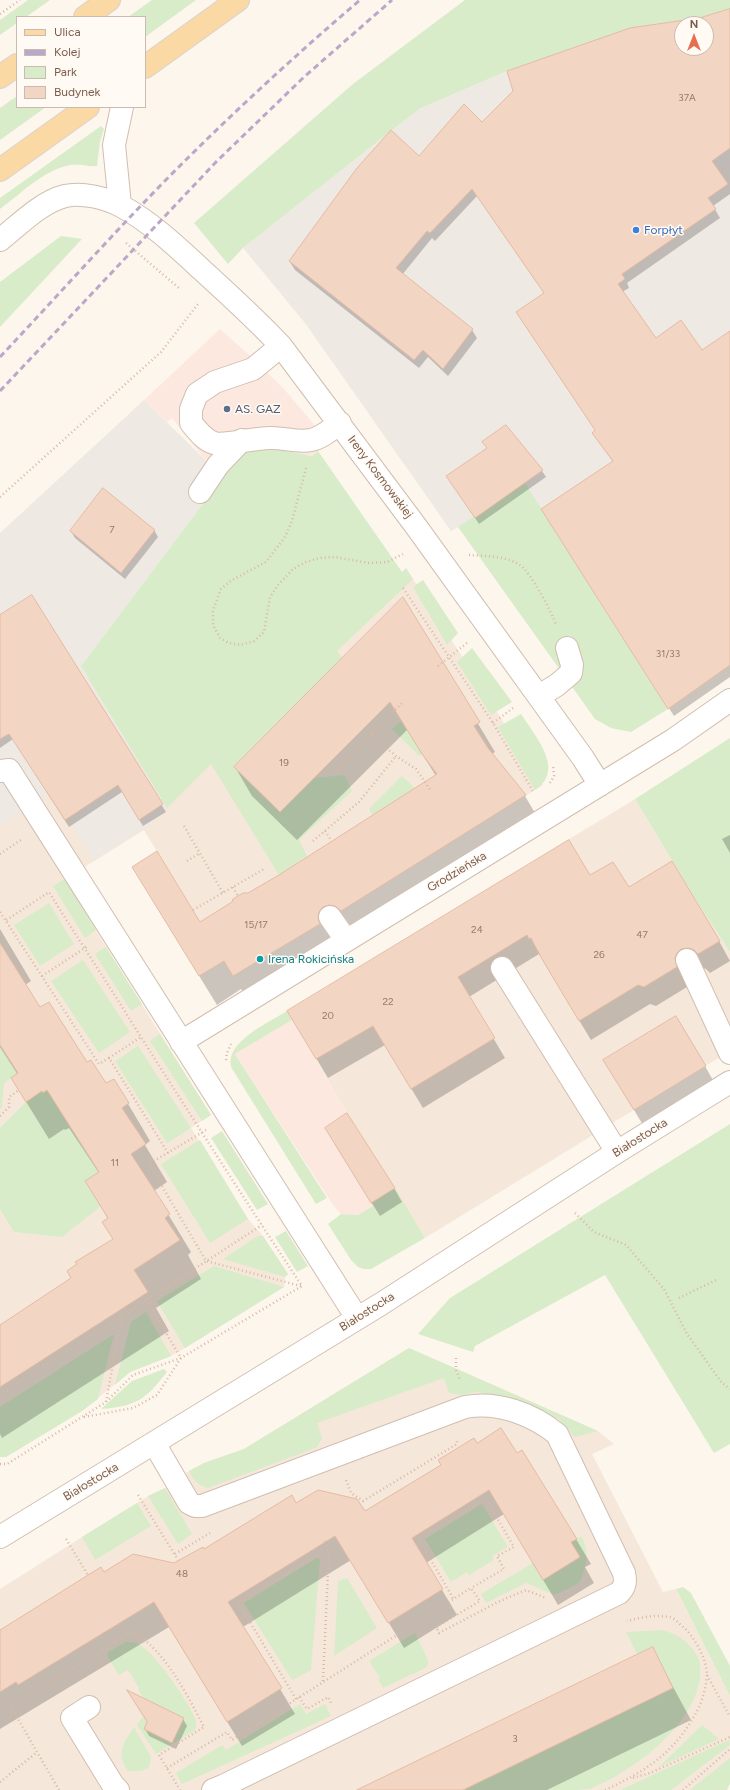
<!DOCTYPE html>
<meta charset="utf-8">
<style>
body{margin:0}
#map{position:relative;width:730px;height:1790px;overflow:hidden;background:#fdf6ec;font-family:Figtree,sans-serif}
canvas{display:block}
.legend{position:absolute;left:16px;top:16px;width:130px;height:92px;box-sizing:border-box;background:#fffaf3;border:1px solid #cabbb1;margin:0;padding:5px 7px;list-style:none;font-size:12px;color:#7a5c4d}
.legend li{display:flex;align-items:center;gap:8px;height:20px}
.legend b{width:20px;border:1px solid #cabbb1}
.north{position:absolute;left:674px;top:16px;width:40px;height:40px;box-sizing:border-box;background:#fffaf3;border:1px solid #cabbb1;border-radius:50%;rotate:0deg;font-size:11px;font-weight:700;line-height:16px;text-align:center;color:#7a5c4d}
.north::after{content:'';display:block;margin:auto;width:14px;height:18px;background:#e76f51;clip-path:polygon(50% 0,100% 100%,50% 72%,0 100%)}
</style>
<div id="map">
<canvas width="730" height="1790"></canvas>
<ul class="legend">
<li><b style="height:5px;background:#fbd9a5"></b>Ulica</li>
<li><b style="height:5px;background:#b9a8c9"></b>Kolej</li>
<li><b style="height:11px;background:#d8ecc9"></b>Park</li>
<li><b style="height:11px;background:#f3d5c3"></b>Budynek</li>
</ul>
<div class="north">N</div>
</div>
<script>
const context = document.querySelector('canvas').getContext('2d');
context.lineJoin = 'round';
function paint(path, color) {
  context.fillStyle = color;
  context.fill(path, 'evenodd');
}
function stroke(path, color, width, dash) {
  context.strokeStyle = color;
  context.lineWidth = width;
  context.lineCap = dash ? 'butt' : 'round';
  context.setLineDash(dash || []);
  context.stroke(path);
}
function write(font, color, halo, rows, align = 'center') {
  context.font = font + ' Figtree,sans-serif';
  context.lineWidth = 3;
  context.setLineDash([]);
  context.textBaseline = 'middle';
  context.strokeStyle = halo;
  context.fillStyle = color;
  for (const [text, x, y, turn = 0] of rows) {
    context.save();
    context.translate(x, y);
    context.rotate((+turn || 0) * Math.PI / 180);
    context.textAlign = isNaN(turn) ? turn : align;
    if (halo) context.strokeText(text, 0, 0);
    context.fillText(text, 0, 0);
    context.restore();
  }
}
paint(new Path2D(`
 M406 568 543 785 330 917 233 976 144 830 65 879 106 947 211 1115 191 1128 248 1219 263 1236 288 1274 285 1277 284 1287 185 1348 171 1356 130 1372 82 1411 6 1457H0V615L211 764Z
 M635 799 699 905 730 952V1051L425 1238 347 1113 287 1011Z
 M409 1348 598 1431 614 1444 592 1454 663 1592 676 1589 730 1696V1783L727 1790H0V1589L82 1537 148 1496 165 1488 189 1471 204 1463 244 1449Z`), '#f5e8da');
paint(new Path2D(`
 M220 329 247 353 284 389 322 434 318 451 312 456 271 448 223 477 203 457 172 418 167 422 144 400Z
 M292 1020 347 1113 395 1188 373 1206 358 1215 341 1214 333 1205 235 1054Z`), '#fde8e0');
paint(new Path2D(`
 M730 9V665L475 518 451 531 305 323 243 248 419 109 507 71 630 28ZM682 24H706V48H682Z
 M144 400 223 477 81 666 167 808 144 829 94 861 68 818 65 820 48 794 0 826V533Z`), '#efe9e4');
paint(new Path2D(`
 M28 0H50L26 17H17V23L0 35V20Z
 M152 0H196L145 37V17H128Z
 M465 0H730V9L699 18 630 29 507 71 419 109 243 248 228 264 194 223 353 84Z
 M17 96V107H46L0 140V108Z
 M101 126 104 129 100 142 97 166C88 167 79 163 70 165 43 170 21 194 0 209V198Z
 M61 236 82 239 0 327V282Z
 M254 447 271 448 312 456 318 451 402 572 406 568 413 579 337 651 342 658 234 767 280 812 315 778 345 775 352 791 299 840 307 856 279 875 211 764 167 808 81 666 223 477 240 455Z
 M525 483 668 709 631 732 611 728 595 719 458 527Z
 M423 580 458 633 447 645 413 587Z
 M472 648 512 702 491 715 457 662Z
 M521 714C535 736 566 770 535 790L498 727Z
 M401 721 422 754 419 756 392 729Z
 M730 738V952L699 905 635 799Z
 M402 776 415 788 372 815 369 809Z
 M65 879 96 930 85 938 53 886Z
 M49 903 74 944 40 966 14 925Z
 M106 947 142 1004 131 1011 95 954Z
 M83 960 130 1032 99 1053 51 981Z
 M287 1011 292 1020 235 1054 327 1198 316 1204 231 1067C225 1041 270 1022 287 1011Z
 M160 1034 211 1115 202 1121 150 1041Z
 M0 1045 18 1073 4 1083 2 1107 0 1109Z
 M138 1046 191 1128 167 1143 115 1061Z
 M47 1090 99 1172 85 1181 101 1206 62 1237 14 1232 0 1209V1128L26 1102 42 1091 43 1093Z
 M730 1124V1444L714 1453 605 1275 475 1346 473 1352 418 1334 450 1298Z
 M222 1131 268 1204 257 1210 211 1138Z
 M200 1140 248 1219 210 1243 161 1164Z
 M395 1188 425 1238 371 1269H364L358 1267 351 1260 328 1224 341 1214 358 1215 373 1206 371 1203Z
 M286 1231 308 1266 297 1272 275 1237Z
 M258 1236H263L288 1274 285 1277 223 1259Z
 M214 1266 284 1287 185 1348 157 1301Z
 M146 1312 171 1356 130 1372 115 1385 131 1322Z
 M114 1334 98 1399 82 1411 6 1457H0V1407Z
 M409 1348 598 1431 575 1437 559 1419 529 1405 477 1392 461 1395 449 1393 444 1378 317 1423 322 1438 317 1447 310 1450 208 1488C197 1485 194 1481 189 1471L204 1463 244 1449Z
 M164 1369 167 1372C145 1400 137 1406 101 1409L132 1381Z
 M165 1488 192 1534 178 1544 148 1496Z
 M137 1503 151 1526 95 1560 82 1537Z
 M482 1504 508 1547 492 1556 494 1560 469 1575 467 1572 451 1582 425 1539Z
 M581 1536C590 1549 587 1569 579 1583L555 1595 526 1583 486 1603 481 1594 533 1563 543 1580 580 1558 571 1542Z
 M318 1557 320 1560 311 1670 292 1680 244 1603Z
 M347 1578 377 1628 334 1656 338 1581Z
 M683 1587 691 1593 730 1666V1696L676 1589Z
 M662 1630C676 1633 686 1640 694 1651 700 1659 701 1667 700 1676 695 1726 633 1771 590 1789 582 1790 569 1790 560 1790 528 1790 496 1790 463 1790L673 1688 653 1647 637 1654 626 1632Z
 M415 1633 428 1660V1665L425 1668 383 1688 378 1679 380 1678 369 1661Z
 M126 1642C129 1642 133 1642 136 1643 153 1649 188 1701 195 1718 197 1722 196 1726 195 1730L156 1754 137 1725 146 1712 144 1699 138 1689 139 1688 128 1670 119 1675 107 1656 108 1652Z
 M300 1704 306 1714 325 1704 331 1716 182 1784 176 1773 222 1745 226 1750Z
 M702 1725 719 1739 659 1767Z
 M134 1727 151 1757 149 1768 141 1771H128C115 1754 124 1742 134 1727Z
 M729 1740 730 1745 671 1790H620Z
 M730 1758V1783L727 1790H690Z`), '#d8ecc9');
paint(new Path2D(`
 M730 10V194L713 206 720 218 627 283 629 288 622 292 656 340 702 352 730 332V677L674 716 547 518 613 462 593 433 596 430 517 313 544 293 477 196 435 241 432 238 402 275 472 330 477 338 448 376 428 357 419 368 295 270 290 262 419 157 482 123 514 91 508 71ZM682 24H706V48H682Z
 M484 442 542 471 546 477 479 524 452 483 487 449Z
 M154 530 158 537 125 579 75 538 71 531Z
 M32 596 166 812 143 826 122 792 69 827 13 739 0 748V616Z
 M403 599 495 752 492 754 525 796 542 825 250 1004 241 989 217 1005 150 896 200 923 279 876 436 776 407 730 297 840 252 796 235 767Z
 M730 835V853L722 839Z
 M589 877 629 889 719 941 730 961 710 973 706 969 700 967 685 979 687 987 656 1006 650 1004 591 1040 539 954 469 997 505 1058 423 1108 385 1045 328 1078 300 1031Z
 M0 929 31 981 25 985 40 1009 106 1085 114 1080 150 1141 145 1145 167 1182 154 1191 191 1252 188 1255 201 1279 156 1308 169 1331 2 1438 0 1434V1326L72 1279 114 1240 108 1219 86 1181 99 1173 69 1128 65 1130 64 1129 49 1139 12 1079 18 1075 0 1047Z
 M705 1066 719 1091 649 1135 619 1085Z
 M334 1143 394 1188 402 1202 380 1216Z
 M476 1444 576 1539 591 1564 585 1567 594 1583 558 1605 504 1514 426 1563 457 1615 404 1648 351 1560 243 1627 295 1714 242 1746 169 1627 0 1729V1631L104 1573 174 1564 296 1505 365 1513Z
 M652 1648 691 1720 547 1790H359Z
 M183 1719 187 1726 176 1749 149 1736 145 1729Z`), '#0003');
const building = new Path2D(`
 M730 9V148L712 161 728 184 708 198 716 209 622 274 625 279 618 284 656 338 681 320 702 350 730 331V665L668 709 541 509 613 461 592 433 595 430 516 312 544 293 472 189 430 233 427 231 396 268 473 329 443 369 423 350 414 360 289 261 357 168 391 130 419 156 464 104 482 122 513 91 507 71 630 28 699 18ZM682 24H706V48H682Z
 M506 425 543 470 475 518 446 476 487 448 482 442Z
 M103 488 155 530 121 573 70 531Z
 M32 595 163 804 139 820 118 785 65 820 9 734 0 739V615Z
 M403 597 480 722 474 726 488 748 526 795 341 911 335 906 329 905 323 907 319 912 318 918 320 924 233 976 224 961 199 976 132 867 157 851 200 922 232 902 233 899 243 893H248L279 875 437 774 422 754 390 702 280 812 234 767Z
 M569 840 590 875 613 862 629 887 672 861 720 941 698 954 694 950 689 948 681 949 677 953 675 958 677 967 644 987 638 985 579 1021 542 959 531 938 529 939 527 935 458 977 495 1038 411 1089 373 1026 316 1059 287 1011Z
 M0 943 40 1007 49 1002 87 1062 91 1060 106 1083 114 1079 129 1103 122 1108 146 1144 131 1154 170 1214 165 1218 180 1240 134 1270 148 1292 0 1387V1325L71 1278 67 1271 77 1264 75 1262 113 1239 102 1222 108 1218 85 1181 99 1172 47 1090 43 1093 42 1091 26 1102 11 1078 18 1073 0 1045Z
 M676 1016 706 1066 634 1110 603 1060Z
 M347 1113 395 1188 371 1203 325 1128Z
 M501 1428 517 1453 522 1450 577 1539 571 1542 580 1557 543 1580 489 1490 412 1538 443 1589 388 1623 335 1536 228 1602 282 1688 227 1722 154 1602 18 1685 16 1682 0 1692V1630L101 1567 104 1572 133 1554 174 1563 203 1547 204 1549 292 1495 296 1503 318 1490 357 1499 365 1511 441 1465 438 1460 474 1438 477 1443Z
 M653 1647 673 1688 463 1790H357Z
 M127 1690 184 1718 172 1743 144 1729 147 1722Z`);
paint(building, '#f3d5c3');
stroke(building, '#e6bba3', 1);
const minor = new Path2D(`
 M120 205 114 145 122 107
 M0 240C19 225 41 202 65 196 82 192 106 198 121 206 151 222 177 247 202 270 229 295 256 319 281 346L415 525 583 758 600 785
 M281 346 253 369 215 382 197 394 191 409V423C197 430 204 440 214 443 224 446 255 438 269 438 283 437 297 443 311 440 322 438 331 429 340 423
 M200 492 218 465 242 440
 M539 696 557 685 571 673 572 665 567 648
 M0 771 9 770 357 1318
 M330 917 346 940
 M687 960 730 1053
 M502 968 617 1152
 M181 1042 673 740 730 700
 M154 1443 189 1503 195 1506H202L465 1407C498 1401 532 1414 557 1434L624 1573C626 1582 625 1587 619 1593L223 1786 213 1790
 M0 1537 381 1304 617 1152 730 1082
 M89 1707 72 1718 113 1785 118 1790`);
const major = new Path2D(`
 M85 17 109 0
 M145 67 238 0
 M0 77 17 65
 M0 170 88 107`);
stroke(minor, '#d1beb0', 24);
stroke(major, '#dad1cd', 24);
stroke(new Path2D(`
 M0 14 20 0
 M126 243 180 289
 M306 468 292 521 285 537 266 562 232 580 221 589 213 610V625L220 638 229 643 240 645 254 641 264 632 270 597 278 585 293 569 306 562 319 558 335 557 369 563 387 562 403 554
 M0 497 161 352 198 304
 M469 555C485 556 507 556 520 565 529 570 553 614 556 625
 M403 588 493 723 534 793
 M438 666 467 643
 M493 723 513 708
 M371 735 396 756 416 769 431 791
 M337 770 402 703
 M550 783 554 776 553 765
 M184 826 223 893
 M325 831 331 840
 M313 841 359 802 396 756
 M0 854 21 840
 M187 861 200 853
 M233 887 238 896
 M193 910 264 869
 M0 912 99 1064 109 1058 168 1153
 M42 976 88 946
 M109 1058 141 1037
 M226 1060 227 1053 231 1044
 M0 1116 9 1107V1097L19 1090
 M206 1130 149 1164 206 1261 301 1286
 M575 1213 594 1232 626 1245 664 1289 687 1334 722 1383 730 1389
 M679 1298 716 1280
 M456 1358V1370L460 1380
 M0 1395 262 1225
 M106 1402 122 1315
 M84 1417 133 1408 157 1395 181 1358 146 1300
 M0 1464H7L106 1402 133 1375 181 1358 302 1286C244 1199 188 1111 132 1023 105 979 76 936 49 892L5 921
 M346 1480 351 1493 363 1501 457 1444V1439
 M138 1495 178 1560
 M66 1539 88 1575
 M175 1554 210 1533
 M453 1598 418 1538 486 1499 514 1547 497 1556 504 1569 471 1588
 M119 1624 127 1635
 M707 1675 730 1717
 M323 1681 329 1549 324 1540
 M299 1697 307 1709 328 1697 331 1703
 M296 1699 238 1602 329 1549
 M167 1768 227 1732 232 1740 471 1588 480 1601 436 1627 439 1633 500 1601 526 1590 546 1598
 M633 1778 650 1773 730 1737
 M0 1782 36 1753
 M59 1790 11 1707 127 1635 136 1633C168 1656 186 1693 204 1727L159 1755 180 1790
 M605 1790C642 1773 672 1755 693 1718 701 1706 706 1690 707 1675 707 1660 695 1637 683 1627 679 1624 674 1617 669 1617 654 1614 640 1618 627 1621
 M683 1790 730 1749`), '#d9b8a5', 2.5, [1, 3]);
stroke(minor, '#fff', 22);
stroke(major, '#fbd9a5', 22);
stroke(new Path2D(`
 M0 357C66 287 130 214 199 147 251 96 305 47 360 0
 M0 391 216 162 304 77 392 0`), '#b9a8c9', 3, [6, 4]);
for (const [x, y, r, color] of [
 [636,230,4,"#3f7fe0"],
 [227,409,4,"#5c6f8a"],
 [260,959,4,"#0f9aa8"]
]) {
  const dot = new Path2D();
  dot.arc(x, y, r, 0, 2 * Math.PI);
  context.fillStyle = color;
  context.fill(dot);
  stroke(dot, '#fffaf3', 1.5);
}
write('10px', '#987a6a', null, [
 ["37A",687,98],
 ["7",112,530],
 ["31/33",668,654],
 ["19",284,763],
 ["15/17",256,925],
 ["24",477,930],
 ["47",642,935],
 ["26",599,955],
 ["22",388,1002],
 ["20",328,1016],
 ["11",115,1163],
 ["48",182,1574],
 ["3",515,1739]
]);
write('12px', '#366cbe', '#fffaf3', [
 ["Forpłyt",644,230]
], 'left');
write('12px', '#4e5e75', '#fffaf3', [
 ["AS. GAZ",235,409]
], 'left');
write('12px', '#7a5c4d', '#fffaf3', [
 ["Ireny Kosmowskiej",380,477,53],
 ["Grodzieńska",457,872,-31],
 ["Białostocka",640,1138,-32],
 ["Białostocka",367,1312,-32],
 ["Białostocka",91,1482,-31]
]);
write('12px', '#0d838f', '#fffaf3', [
 ["Irena Rokicińska",268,959]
], 'left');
</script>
